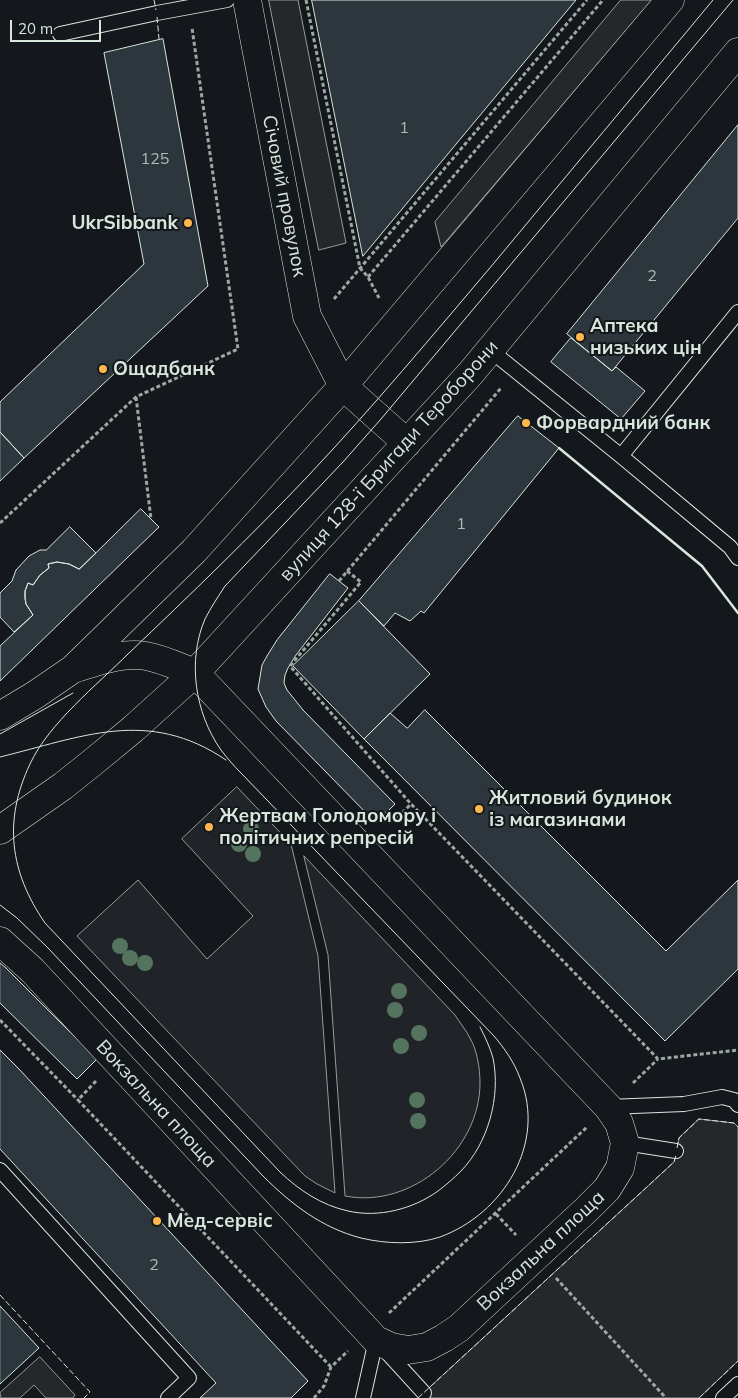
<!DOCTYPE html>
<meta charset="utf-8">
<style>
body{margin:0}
#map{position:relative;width:738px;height:1398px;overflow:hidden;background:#14181c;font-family:Mulish,sans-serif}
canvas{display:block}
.scale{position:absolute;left:10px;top:20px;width:91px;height:22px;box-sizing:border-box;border:2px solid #d8e6dc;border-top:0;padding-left:6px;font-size:15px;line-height:18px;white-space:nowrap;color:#d8e6dc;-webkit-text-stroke:4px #14181c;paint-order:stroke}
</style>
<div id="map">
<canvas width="738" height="1398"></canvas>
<div class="scale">20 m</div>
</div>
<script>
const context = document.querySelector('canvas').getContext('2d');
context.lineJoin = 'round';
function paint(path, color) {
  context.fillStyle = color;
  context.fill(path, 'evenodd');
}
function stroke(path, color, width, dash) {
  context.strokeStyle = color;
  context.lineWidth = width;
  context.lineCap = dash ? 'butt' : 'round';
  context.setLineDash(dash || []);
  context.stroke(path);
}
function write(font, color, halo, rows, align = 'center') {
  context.font = font + ' Mulish,sans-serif';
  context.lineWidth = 4;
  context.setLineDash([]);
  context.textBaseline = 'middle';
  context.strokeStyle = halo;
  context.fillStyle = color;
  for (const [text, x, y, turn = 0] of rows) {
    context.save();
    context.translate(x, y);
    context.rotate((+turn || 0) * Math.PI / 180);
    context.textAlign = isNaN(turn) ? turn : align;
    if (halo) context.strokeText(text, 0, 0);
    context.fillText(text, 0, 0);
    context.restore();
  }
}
const green = new Path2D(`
 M237 787 291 844 318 956 335 1193 317 1184 305 1176 77 936 138 880 207 959 253 916 182 839Z
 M304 856 455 1015C460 1023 466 1030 470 1038 477 1050 480 1068 480 1083 480 1150 412 1209 345 1196L328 955Z`);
paint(green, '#202428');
stroke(green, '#939e99', 1);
const parking = new Path2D(`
 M269 0H298L346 243 319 250Z
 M621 0H652L441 247 435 222Z
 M699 1119 734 1123 738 1127V1361L699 1398H418L674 1162 679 1138Z
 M40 1357 75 1395 73 1398H46L34 1385 20 1398H1L0 1393Z`);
paint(parking, '#24282b');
stroke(parking, '#939e99', 1);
const building = new Path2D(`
 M312 0H576L363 256Z
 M163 39 208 286 24 458 0 432V402L144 264 104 53Z
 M738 125V218L612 371 567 334Z
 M571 338 612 371 616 367 645 391 621 419 551 362Z
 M518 416 559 448 424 613 421 611 410 621 395 613 384 626 359 601Z
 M0 432 24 458 0 481Z
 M141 509 159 527 0 681V646L33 615 26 604 25 598V591L28 583 33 585 40 575 49 568 48 564 57 562 69 564 79 569Z
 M70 527 96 553 79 569 69 564 57 562 48 564 49 568 40 575 33 585 28 583 25 591V598L26 604 33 615 14 632 0 617V593L12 581 16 570 29 556 40 550H46Z
 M330 574 348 588 296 655 288 668 285 675 284 683 287 690 303 710 395 804 376 823 276 721 266 707 258 689 262 665 267 656 277 640Z
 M359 601 430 674 364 739 293 666Z
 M425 710 666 951 738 880V969L665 1041 364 739 390 713 407 728Z
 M0 963 6 968 97 1059 77 1079 0 1003Z
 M0 1050 19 1069 308 1381 291 1398H200L216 1383 0 1149Z
 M0 1306 39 1348 0 1384Z`);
paint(building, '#2c363c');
stroke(building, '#d8e6dc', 1);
const lane = new Path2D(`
 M60 34 157 13 227 0
 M490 350 621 456 730 547 738 558
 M621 456 738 312
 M608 1107 684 1104 722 1097 734 1100 738 1105
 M625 1143 676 1151
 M0 1170 189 1378 168 1398
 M383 1348 424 1393
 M363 1398 376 1340
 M723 1398 738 1384`);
const secondary = new Path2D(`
 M247 0 307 316 343 386
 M0 941 32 970 376 1340 391 1347 408 1350 427 1347 444 1338 459 1328 587 1209 607 1189 620 1168 625 1143 619 1123 608 1107 195 673`);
const primary = new Path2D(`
 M343 386 407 443
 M76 668C99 661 122 652 146 656 163 659 179 667 195 673
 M0 716 35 695 73 669 194 551 343 386 670 0
 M0 830 63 786 93 762 133 729 195 673 470 374 738 52`);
stroke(lane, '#d8e6dc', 16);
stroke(secondary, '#d8e6dc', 29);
stroke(primary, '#d8e6dc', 29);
stroke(new Path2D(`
 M306 0 360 268 368 277 379 298
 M368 277 603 0
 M334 299 587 0
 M136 397 151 519
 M0 523 136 397 238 349 192 28
 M347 571 361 582 290 666 411 804
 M339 581 501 388
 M385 813 398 817 411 804 658 1059 738 1050
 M0 1020 78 1100
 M96 1081 78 1100 331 1367
 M633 1083 658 1059
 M496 1214 516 1235
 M556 1278 666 1398
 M389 1313 587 1127
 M314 1398 324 1386 331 1367 348 1351`), '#9da8a2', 3, [4, 2.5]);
stroke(lane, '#14181c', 14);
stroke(secondary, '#14181c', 28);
stroke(primary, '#14181c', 28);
stroke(new Path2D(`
 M0 734 73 693
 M0 757C82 737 148 707 226 760
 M0 905 17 918 48 948 263 1176C291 1204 322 1228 361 1238 386 1244 416 1245 440 1237 503 1214 547 1143 520 1078 514 1062 505 1049 494 1036L241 773C234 766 227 758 221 750 195 713 187 661 205 619 211 607 218 597 225 586L343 462 381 419 733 0
 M480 1027C485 1037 490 1047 493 1058 501 1097 488 1143 461 1171 454 1178 446 1185 438 1191 413 1209 379 1218 348 1211 321 1205 299 1190 280 1172L45 923C10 872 3 821 30 764 49 723 97 685 129 653 190 595 251 536 308 476 373 407 433 335 494 263 567 175 640 88 713 0`), '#d8e6dc', 1);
stroke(new Path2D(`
 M154 0 156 10
 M157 17 159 39
 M677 1148 679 1138 699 1119 734 1123 738 1127
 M0 1295 90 1392 84 1398
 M418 1398 674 1162 676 1155
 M699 1398 738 1361`), '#d8e6dc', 1, [6, 2.5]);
stroke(new Path2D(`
 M559 448 702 566 738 613`), '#d8e6dc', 2.5);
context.fillStyle = '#55745f';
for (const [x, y] of [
 [251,829],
 [239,844],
 [253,854],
 [120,946],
 [130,958],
 [145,963],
 [399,991],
 [395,1010],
 [419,1033],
 [401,1046],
 [417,1100],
 [418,1121]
]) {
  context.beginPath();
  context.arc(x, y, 8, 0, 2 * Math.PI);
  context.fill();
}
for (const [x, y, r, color] of [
 [188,223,5,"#ffb74d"],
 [580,337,5,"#ffb74d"],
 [103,369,5,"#ffb74d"],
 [526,423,5,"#ffb74d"],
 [479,809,5,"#ffb74d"],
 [209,827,5,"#ffb74d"],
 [157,1221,5,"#ffb74d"]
]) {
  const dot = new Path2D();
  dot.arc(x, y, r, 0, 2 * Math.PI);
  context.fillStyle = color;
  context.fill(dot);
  stroke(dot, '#14181c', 2);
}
write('16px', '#adbab4', null, [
 ["1",404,128],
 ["125",155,159],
 ["2",652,276],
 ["1",461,524],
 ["2",154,1265]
]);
write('19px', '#d8e6dc', '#14181c', [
 ["Січовий провулок",284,196,79],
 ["вулиця 128-ї Бригади Тероборони",389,461,-48],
 ["Вокзальна площа",156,1104,47],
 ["Вокзальна площа",541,1251,-43]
]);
write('bold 19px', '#d8e6dc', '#14181c', [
 ["UkrSibbank",178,223,"right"],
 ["Аптека",590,326],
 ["низьких цін",590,348],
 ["Ощадбанк",113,369],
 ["Форвардний банк",536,423],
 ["Житловий будинок",489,798],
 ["із магазинами",489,820],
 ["Жертвам Голодомору і",219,816],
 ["політичних репресій",219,838],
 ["Мед-сервіс",167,1221]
], 'left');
</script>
